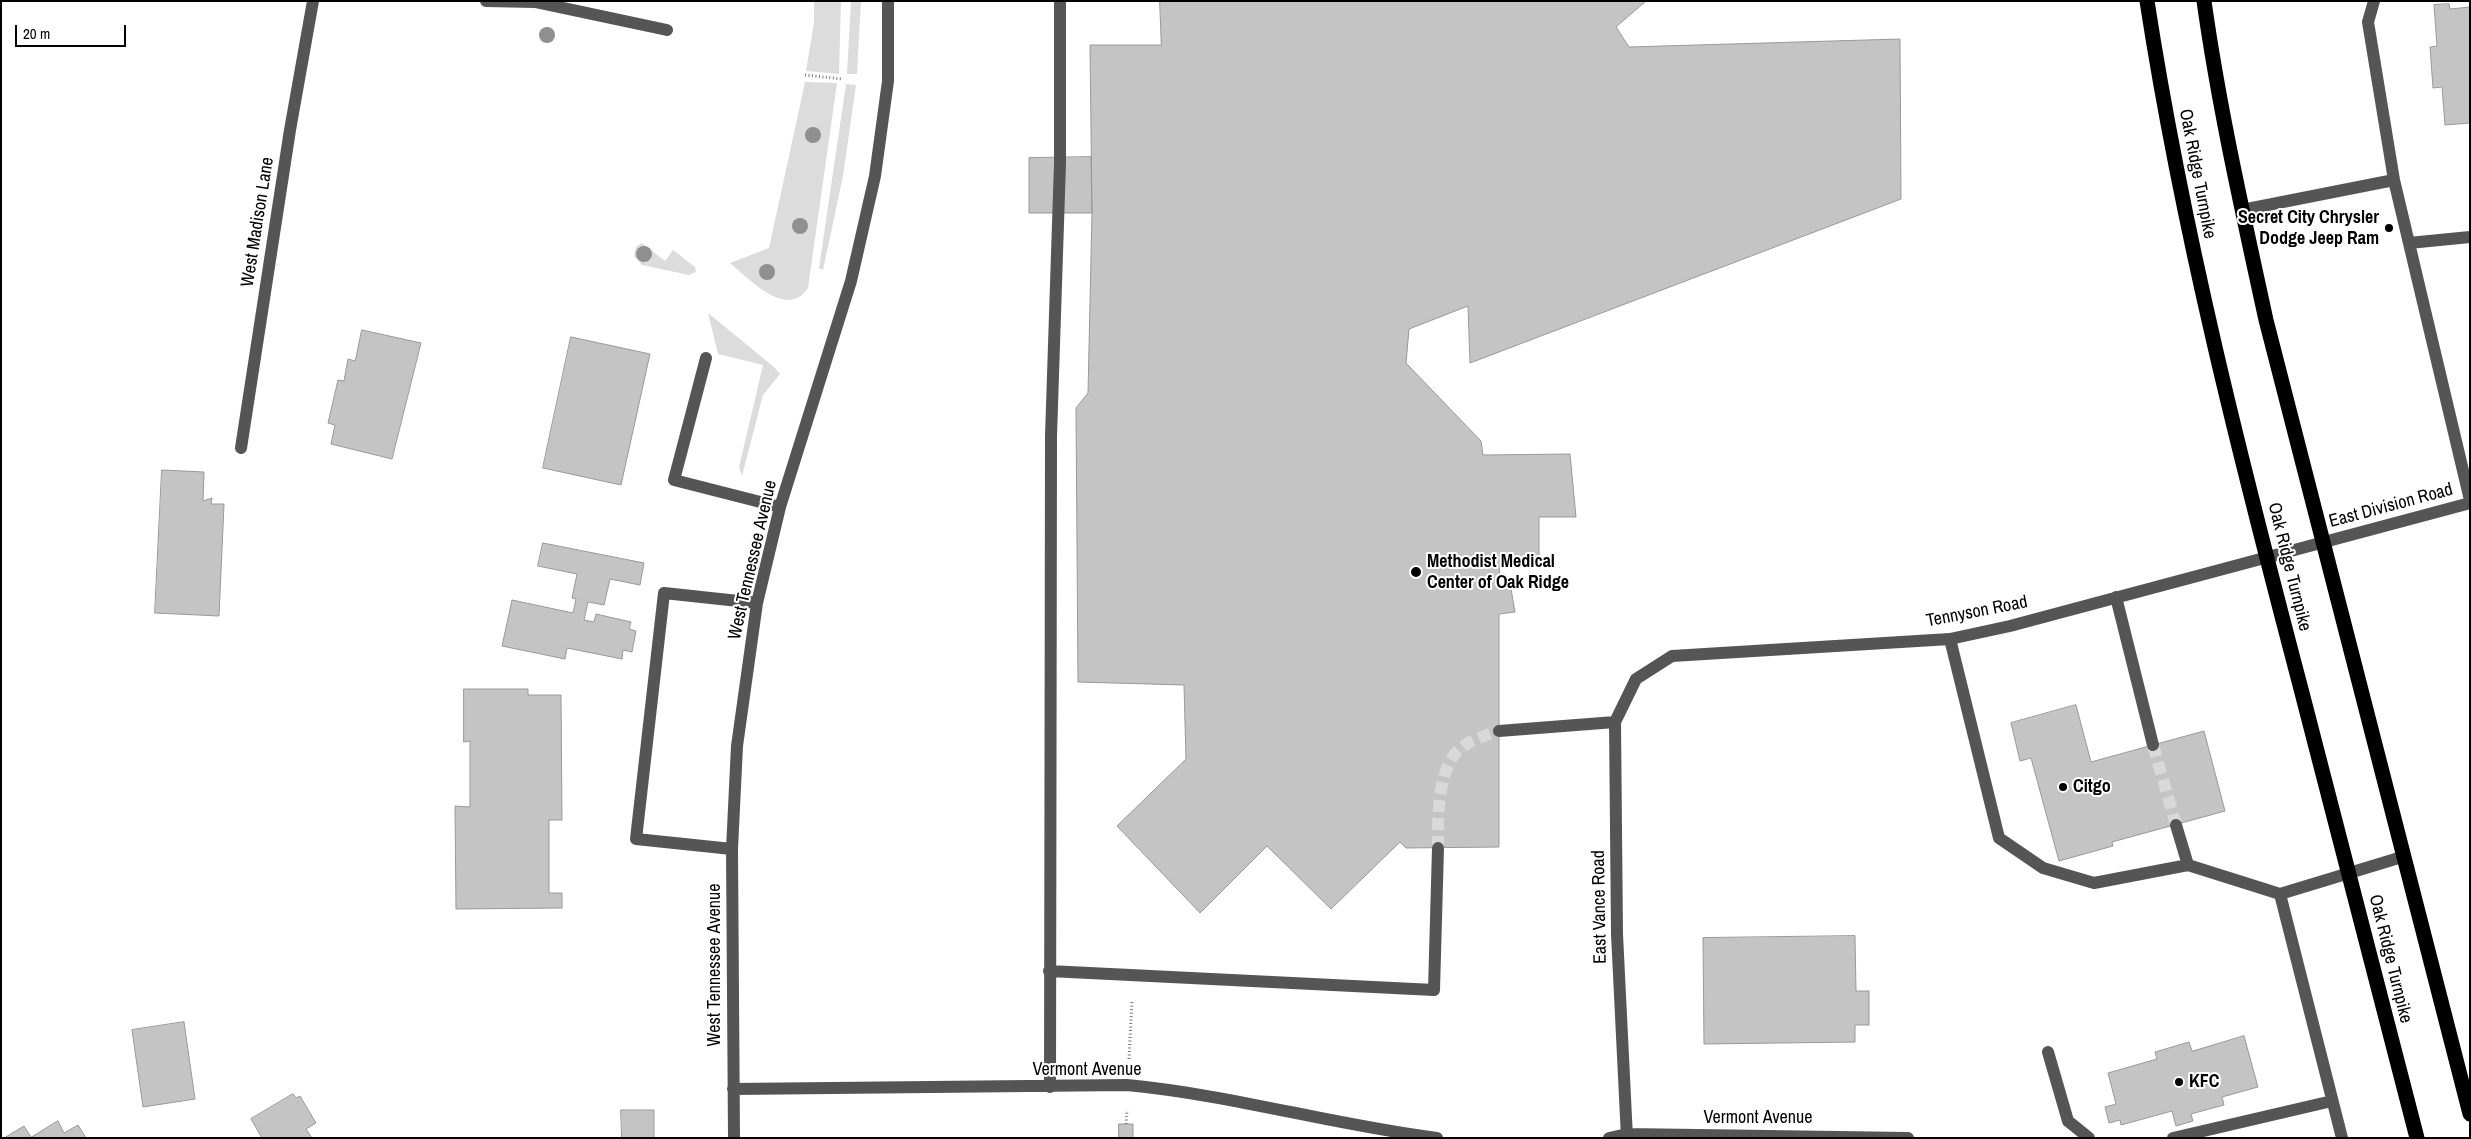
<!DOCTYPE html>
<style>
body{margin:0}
#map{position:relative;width:2471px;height:1139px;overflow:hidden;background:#fff;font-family:"Archivo Narrow",sans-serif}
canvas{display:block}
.frame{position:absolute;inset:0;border:2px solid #000;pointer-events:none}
.scale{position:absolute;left:15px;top:25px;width:111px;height:22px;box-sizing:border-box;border:2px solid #000;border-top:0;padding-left:6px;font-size:15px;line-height:18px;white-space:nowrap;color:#000;-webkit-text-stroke:4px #fff;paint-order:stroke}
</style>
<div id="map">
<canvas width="2471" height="1139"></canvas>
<div class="frame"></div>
<div class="scale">20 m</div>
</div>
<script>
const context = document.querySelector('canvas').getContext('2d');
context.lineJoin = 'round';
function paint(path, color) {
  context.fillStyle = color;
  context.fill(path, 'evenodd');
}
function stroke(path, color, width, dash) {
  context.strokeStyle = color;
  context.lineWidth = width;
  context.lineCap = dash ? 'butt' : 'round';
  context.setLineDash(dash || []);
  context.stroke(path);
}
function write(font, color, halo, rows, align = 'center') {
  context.font = font + ' "Archivo Narrow",sans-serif';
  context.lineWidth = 4;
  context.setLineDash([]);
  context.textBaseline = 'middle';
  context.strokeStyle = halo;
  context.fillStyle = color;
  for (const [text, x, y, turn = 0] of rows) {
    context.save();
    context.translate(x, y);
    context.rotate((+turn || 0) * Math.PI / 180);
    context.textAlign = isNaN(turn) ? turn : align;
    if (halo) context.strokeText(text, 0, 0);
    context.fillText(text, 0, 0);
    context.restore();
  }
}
paint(new Path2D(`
 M814 1H841L839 74 806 71 814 22Z
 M851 1H861L857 74H847Z
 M805 82 837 83 808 288C787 320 749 279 730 263L769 248Z
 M846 84 856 85 843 176 823 270 819 268Z
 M642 243 665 261 673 250 695 267 696 272 689 275 642 265 634 256 636 247Z
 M708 313 774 367 780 374 763 395 742 476 739 467 763 365 718 354Z`), '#dcdcdc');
const building = new Path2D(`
 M1160 1H1646L1616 27 1629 47 1900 39 1901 199 1470 363 1468 306 1409 329 1406 363 1481 441 1483 455 1570 454 1576 517H1539V559L1500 561 1499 589H1511L1515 612 1499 614V847L1406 848 1400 842 1331 909 1267 846 1200 913 1117 826 1186 759 1184 685 1078 682 1076 408 1088 393 1092 213 1090 45H1161Z
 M2449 4 2450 9 2470 7V123L2445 125 2442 87 2433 88 2430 47 2437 46 2434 5Z
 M1091 157 1092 213H1029V158Z
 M362 330 421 343 392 459 331 444 335 425 328 423 338 380 344 381 348 359 355 361Z
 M571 337 650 354 621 485 543 468Z
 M162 470 204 472 203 501 212 498 211 504H224L219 616 155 613Z
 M543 543 644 563 640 585 610 579 604 605 588 602 584 620 594 622 596 614 631 622 629 629 636 631 632 652 623 650 622 659 567 648 565 659 502 646 512 600 573 613 576 599 572 598 577 574 538 566Z
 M464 689H528V695H561L562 820H549V893H562V908L456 909 455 806 470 807V741L464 742Z
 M2076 705 2091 762 2204 731 2225 811 2112 842 2113 846 2059 861 2031 758 2020 761 2011 723Z
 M1855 936 1856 991H1869V1025H1855V1042L1704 1044 1703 938Z
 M184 1022 195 1099 143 1107 132 1030Z
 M2244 1036 2258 1087 2222 1097 2224 1105 2191 1114 2193 1121 2176 1126 2172 1111 2121 1125 2120 1120 2109 1123 2105 1107 2116 1104 2108 1073 2157 1059 2155 1052 2189 1042 2192 1051Z
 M293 1094 296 1098 300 1096 316 1123 306 1129 312 1138H262L251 1119Z
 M621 1110H654V1138H622Z
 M58 1121 64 1133 78 1125 86 1138H4L24 1126 31 1137Z
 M1119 1124H1133V1138H1119Z`);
paint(building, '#c4c4c4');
stroke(building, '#999', 1);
stroke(new Path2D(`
 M2153 745 2176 825
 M1438 848C1438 820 1437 777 1455 754 1465 741 1484 736 1499 731`), '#d9d9d9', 12, [12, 6]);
stroke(new Path2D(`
 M805 75 842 79
 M1129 1059 1132 1000
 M1126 1124 1127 1110`), '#777', 3, [1, 2.5]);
stroke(new Path2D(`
 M486 1 535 2 667 30
 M2374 1 2368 22 2394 180
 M2242 210 2394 180 2470 500
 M2409 243 2470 237
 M706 358 674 480 780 507
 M241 448 290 130 313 1
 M2116 597 2153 745
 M1950 639 1999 838 2043 868 2094 883 2188 865 2280 894
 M1499 731 1615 722
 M2176 825 2188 865
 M732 849 636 839 664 593 757 603
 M1049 971 1434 990 1438 848
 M2048 1052 2068 1121 2089 1138
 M1050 1087 1051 436 1060 163V1
 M733 1089 1127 1085C1232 1095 1333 1125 1437 1138
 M734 1138 732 849 737 746 757 603 780 507 851 281 875 176 888 81V1
 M1609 1138 1627 1134 1908 1138
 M1627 1138 1617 934 1615 722 1636 679 1672 656 1950 639 2010 626 2470 503
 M2173 1138 2332 1101
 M2342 1138 2280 894 2402 857`), '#555', 12);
stroke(new Path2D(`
 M2147 1C2183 234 2241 461 2301 689 2340 838 2378 988 2417 1138
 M2204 1C2219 108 2243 214 2266 320L2470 1114`), '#000', 15);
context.fillStyle = '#8f8f8f';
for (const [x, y] of [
 [547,35],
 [813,135],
 [800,226],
 [644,254],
 [767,272]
]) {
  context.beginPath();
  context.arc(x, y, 8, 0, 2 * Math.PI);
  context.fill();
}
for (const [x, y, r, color] of [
 [2389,228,5,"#000"],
 [1416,572,6,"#000"],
 [2063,787,5,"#000"],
 [2179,1082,5,"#000"]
]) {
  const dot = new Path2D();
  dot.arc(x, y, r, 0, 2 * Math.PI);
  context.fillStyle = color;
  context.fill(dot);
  stroke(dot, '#fff', 2);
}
write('18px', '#000', '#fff', [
 ["Oak Ridge Turnpike",2197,174,79],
 ["West Madison Lane",258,222,-81],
 ["East Division Road",2391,506,-15],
 ["West Tennessee Avenue",753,560,-77],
 ["Oak Ridge Turnpike",2289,567,76],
 ["Tennyson Road",1977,612,-11],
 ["East Vance Road",1600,907,-91],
 ["Oak Ridge Turnpike",2390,959,76],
 ["West Tennessee Avenue",715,965,-90],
 ["Vermont Avenue",1087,1070],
 ["Vermont Avenue",1758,1118]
]);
write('bold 18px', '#000', '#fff', [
 ["Secret City Chrysler",2379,218,"right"],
 ["Dodge Jeep Ram",2379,239,"right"],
 ["Methodist Medical",1427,562],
 ["Center of Oak Ridge",1427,583],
 ["Citgo",2073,787],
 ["KFC",2189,1082]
], 'left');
</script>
